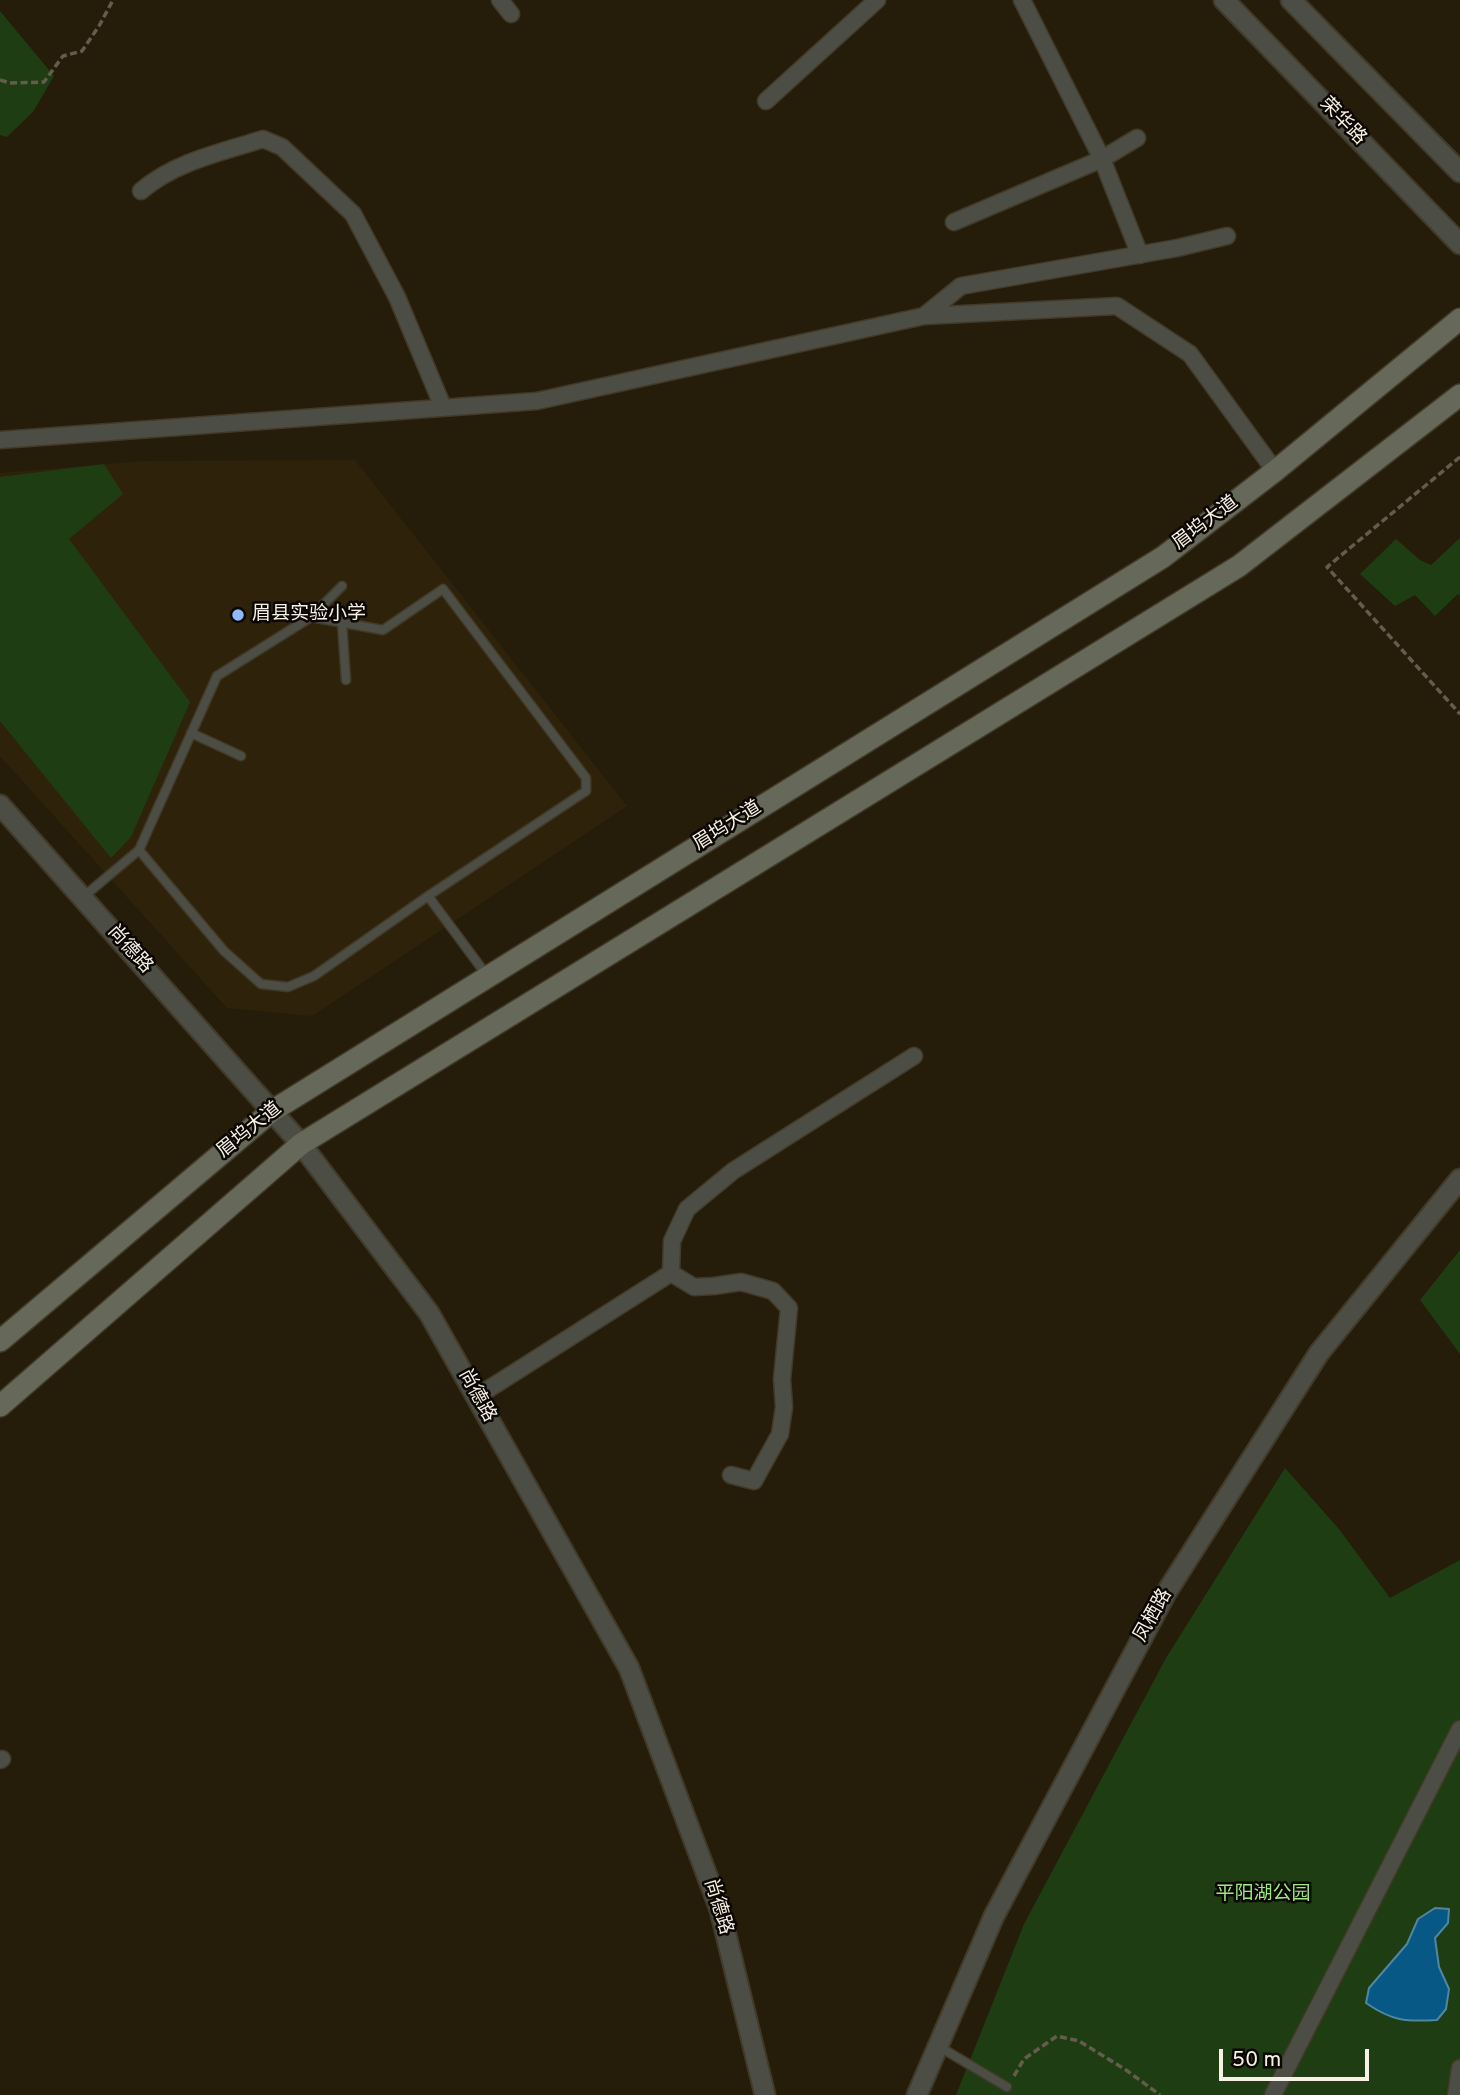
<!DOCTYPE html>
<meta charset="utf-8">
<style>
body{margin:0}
#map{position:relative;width:1460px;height:2095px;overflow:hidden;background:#251c0a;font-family:Overpass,sans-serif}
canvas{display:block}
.scale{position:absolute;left:1219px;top:2049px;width:150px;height:32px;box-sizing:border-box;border:4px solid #f6f0e5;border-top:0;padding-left:9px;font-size:21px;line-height:24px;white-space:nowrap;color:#f6f0e5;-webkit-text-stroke:5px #0b0702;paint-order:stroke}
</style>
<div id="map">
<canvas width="1460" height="2095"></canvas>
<div class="scale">50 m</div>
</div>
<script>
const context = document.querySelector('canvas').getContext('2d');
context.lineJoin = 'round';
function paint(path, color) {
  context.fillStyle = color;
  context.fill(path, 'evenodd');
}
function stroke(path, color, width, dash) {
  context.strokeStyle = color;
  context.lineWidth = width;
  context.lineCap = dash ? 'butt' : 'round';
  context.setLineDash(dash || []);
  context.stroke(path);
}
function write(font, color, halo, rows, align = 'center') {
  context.font = font + ' Overpass,"Noto Sans SC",sans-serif';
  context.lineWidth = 5;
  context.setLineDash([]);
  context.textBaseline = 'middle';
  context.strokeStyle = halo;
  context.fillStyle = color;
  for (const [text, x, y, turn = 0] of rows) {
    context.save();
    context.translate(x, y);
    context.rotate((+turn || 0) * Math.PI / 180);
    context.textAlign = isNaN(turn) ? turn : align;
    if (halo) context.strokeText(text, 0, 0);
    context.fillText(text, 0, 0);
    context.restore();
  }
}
paint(new Path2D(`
 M355 460 627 806 312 1016 227 1008 0 756V473L144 461Z`), '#2f220a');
paint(new Path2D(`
 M0 11 54 76 33 112 7 137 0 135Z
 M104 464 123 494 69 539 190 702 131 837 111 858 0 721V477Z
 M1460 538V595L1458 594 1435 616 1415 595 1395 606 1360 574 1396 539 1420 560 1431 565Z
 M1460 1250V1354L1420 1300Z
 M1285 1468 1339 1529 1390 1598 1460 1560V2095H956L1024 1924 1166 1658Z`), '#1f3d13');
const water = new Path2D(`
 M1435 1908 1449 1909 1448 1923 1435 1938 1439 1967 1449 1989 1446 2009 1437 2020C1406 2022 1392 2021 1366 2003L1369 1988 1407 1944 1418 1919Z`);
paint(water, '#075884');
stroke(water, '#4f86a1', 2);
const service = new Path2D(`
 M342 623 346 680
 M191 733 241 756
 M139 850 224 951 261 984 288 987 314 976 428 896 586 791V778L443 589 383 630 311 617
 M428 896 488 977
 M82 898 139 850 217 676 311 617 342 586
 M938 2046 1007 2087`);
const minor = new Path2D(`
 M500 0 511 14
 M1022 0 1102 159 1140 255
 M766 101 877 0
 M141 191C174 162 222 152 263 139L282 147 353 214 397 297 443 407
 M954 222 1102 159 1137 138
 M924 316 961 286 1177 248 1227 236
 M0 440 537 401 924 316 1117 306 1190 354 1275 471
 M476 1397 671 1273
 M731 1475 754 1481 780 1434 784 1407 782 1379 789 1308 773 1291 741 1282 714 1286 694 1287 671 1273 672 1241 687 1209 733 1171 914 1056
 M0 1760 2 1759
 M1273 2095 1460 1729
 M1456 2095 1460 2068`);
const tertiary = new Path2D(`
 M1224 0 1460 244
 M1291 0 1460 172
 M0 805 301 1144 429 1313 629 1668 720 1910 765 2095
 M917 2095 994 1916 1166 1593 1319 1353 1460 1179`);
const secondary = new Path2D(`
 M0 1341 272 1111 1163 557 1275 471 1460 319
 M0 1406 301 1144 1239 566 1460 395`);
stroke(service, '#423a29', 11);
stroke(minor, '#423a29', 19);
stroke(tertiary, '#423a29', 23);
stroke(secondary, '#423a29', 24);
stroke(new Path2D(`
 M0 80 10 83 44 82 63 56 82 51 99 26 113 0
 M1460 457 1327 567 1460 714
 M1014 2076 1024 2059 1057 2036 1079 2041 1126 2070 1160 2095`), '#645c4c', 3.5, [7, 3.5]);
stroke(service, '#4c4d44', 8);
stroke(minor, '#4c4d44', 16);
stroke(tertiary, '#4c4d44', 19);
stroke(secondary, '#66685a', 21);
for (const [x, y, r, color] of [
 [238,615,7,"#8fb8fd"]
]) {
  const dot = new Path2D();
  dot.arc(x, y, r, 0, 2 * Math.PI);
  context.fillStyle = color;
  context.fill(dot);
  stroke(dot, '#0b0702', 2.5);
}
write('19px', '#f6f0e5', '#0b0702', [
 ["荣华路",1342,122,46],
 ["眉坞大道",1206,524,-37],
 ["眉坞大道",728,827,-32],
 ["尚德路",129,950,48],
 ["眉坞大道",250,1131,-39],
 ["尚德路",476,1396,61],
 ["凤栖路",1154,1616,-61],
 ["尚德路",717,1907,73]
]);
write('19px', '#f6f0e5', '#0b0702', [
 ["眉县实验小学",252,615]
], 'left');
write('19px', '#9ce882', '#0b0702', [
 ["平阳湖公园",1263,1895]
]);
</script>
